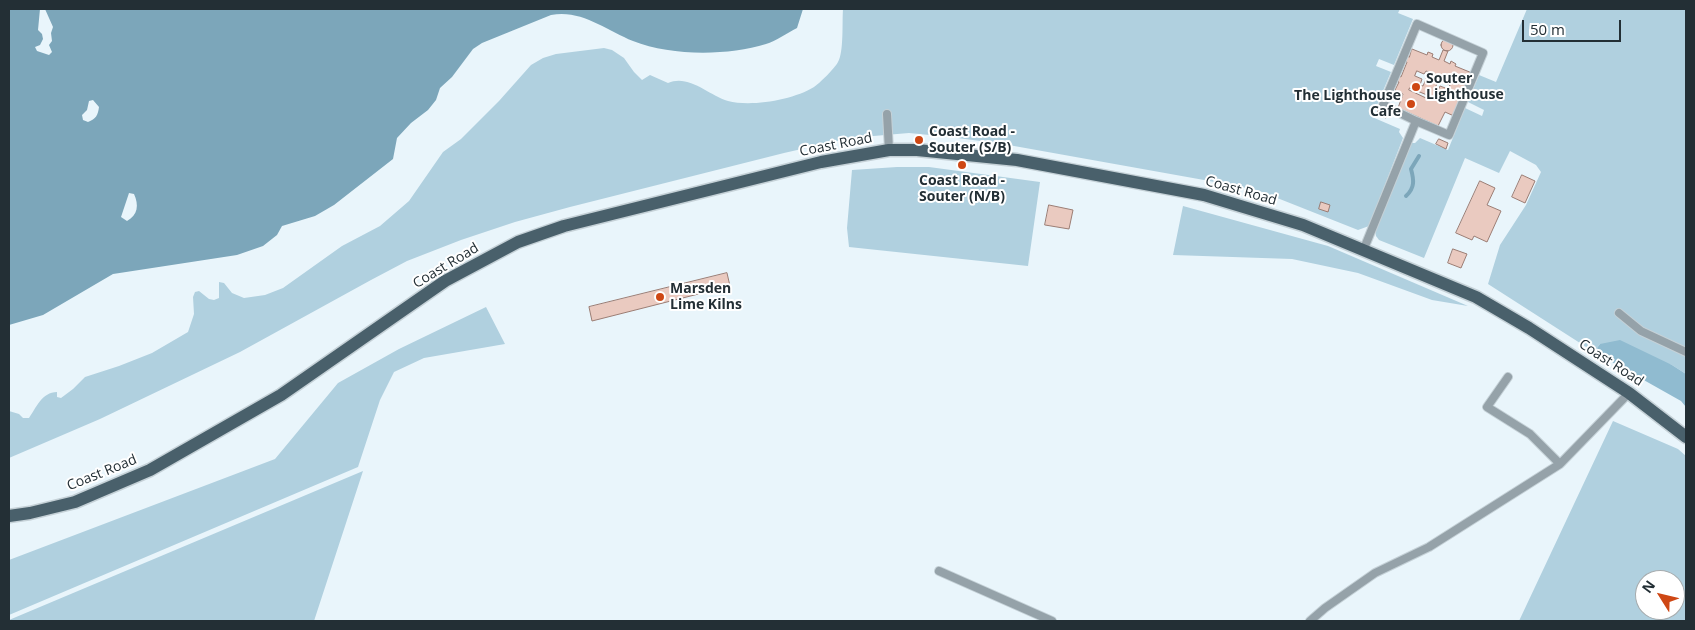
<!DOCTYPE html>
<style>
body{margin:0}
#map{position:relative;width:1695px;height:630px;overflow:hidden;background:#e9f5fb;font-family:"Open Sans",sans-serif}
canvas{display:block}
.frame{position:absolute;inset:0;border:10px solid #232f35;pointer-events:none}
.north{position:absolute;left:1635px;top:570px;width:50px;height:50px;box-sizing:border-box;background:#fff;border:1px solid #a7acae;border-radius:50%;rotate:306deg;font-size:14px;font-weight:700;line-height:20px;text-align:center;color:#232f35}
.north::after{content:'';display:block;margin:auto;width:18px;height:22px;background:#ce4714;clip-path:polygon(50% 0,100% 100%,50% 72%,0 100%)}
.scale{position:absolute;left:1522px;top:20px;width:99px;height:22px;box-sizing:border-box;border:2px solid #232f35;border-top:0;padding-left:6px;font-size:15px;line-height:18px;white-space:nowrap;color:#232f35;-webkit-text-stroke:4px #fff;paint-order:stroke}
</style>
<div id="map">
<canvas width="1695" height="630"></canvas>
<div class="frame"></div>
<div class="north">N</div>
<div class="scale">50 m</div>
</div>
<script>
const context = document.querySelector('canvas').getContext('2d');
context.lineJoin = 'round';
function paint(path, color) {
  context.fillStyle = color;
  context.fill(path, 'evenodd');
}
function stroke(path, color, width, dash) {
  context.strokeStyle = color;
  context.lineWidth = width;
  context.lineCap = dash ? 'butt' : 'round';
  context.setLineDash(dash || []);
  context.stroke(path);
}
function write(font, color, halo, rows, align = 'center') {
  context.font = font + ' "Open Sans",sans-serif';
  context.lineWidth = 4;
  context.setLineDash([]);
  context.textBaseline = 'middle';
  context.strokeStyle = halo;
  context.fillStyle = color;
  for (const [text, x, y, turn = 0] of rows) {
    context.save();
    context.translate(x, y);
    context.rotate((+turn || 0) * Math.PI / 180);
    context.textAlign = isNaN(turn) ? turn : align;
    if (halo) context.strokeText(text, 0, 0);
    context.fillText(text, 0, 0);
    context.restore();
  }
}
paint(new Path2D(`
 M843 9H1400L1398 13 1413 19 1394 65 1379 59 1376 66 1391 72 1372 117 1400 129 1399 132 1403 138 1369 226 1358 230 1257 190 1204 180 1003 144 950 137 909 133 850 138 784 153 570 207 515 222 461 240 407 261 371 280 240 352 100 419 9 458V411L19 414 23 418H29C36 408 42 392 57 392V397L61 398 73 389 85 377 119 366 152 353 188 332 194 314 193 297 195 292 199 291 209 299 214 300 219 298V282L224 283 232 293 244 298 265 295 283 288 342 246 380 226 409 201 443 152 461 139 499 101 531 65 543 58 556 54 604 48 612 50 624 58 634 72 642 80 650 75 668 83C689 74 708 95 728 101 751 107 793 100 814 87 819 84 835 68 838 62 844 52 842 22 843 9Z
 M1527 9H1686V374L1672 365 1600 344 1594 352 1488 284 1500 245 1526 205 1541 172 1536 165 1510 151 1499 173 1465 158 1424 258 1379 240 1376 236 1375 230 1411 143H1415L1420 138 1448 150 1465 108 1482 116 1484 110 1468 102 1479 75 1496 82Z
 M897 167H929L1040 182 1028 266 849 247 847 228 852 170Z
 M1183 206 1328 246 1468 306 1432 300 1358 273 1292 259 1173 255Z
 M486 307 505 344 424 358 394 372 380 400 358 467 9 615V560L275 459 338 383 399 349Z
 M1613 421 1678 449 1686 456V621H1519ZM1645 580H1675V610H1645Z
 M363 471 314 621H9V620Z`), '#b0d0df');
paint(new Path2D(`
 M1620 340 1672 365 1686 374V407L1681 401 1594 352 1600 344Z`), '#90bbd0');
paint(new Path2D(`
 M9 9H40L38 30 42 34 43 39 40 45 35 47 37 51 49 55 52 52 49 45 52 41 51 33 53 27 45 9H803L797 28C787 33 776 41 766 44 727 56 671 56 633 41 606 30 581 9 551 15L482 43 473 49 452 77 440 88 436 100 428 110 411 123 397 138 393 159 334 205 315 216 282 226 277 235 263 246 237 255 113 274 43 315 9 325ZM93 100 99 107C98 115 96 119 88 122L83 120 82 115 87 110 89 101ZM129 193 134 194C139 205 138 215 127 221L121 217Z`), '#7ca6ba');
stroke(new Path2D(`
 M1406 196C1415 188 1414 180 1411 169L1419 156`), '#7ca6ba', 4);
const building = new Path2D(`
 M1441 45a6 6 0 1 1 12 0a6 6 0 1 1-12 0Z
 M1412 49 1427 55 1428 52 1433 54 1432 57 1439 60 1443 50 1448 51 1444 61 1450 64 1451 61 1456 64 1455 66 1472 73 1454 116 1445 112 1438 126 1398 108 1403 94 1395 90 1399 82 1397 81 1399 76 1401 77 1407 62 1405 61 1407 56 1409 57ZM1417 71 1424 74 1426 71 1429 72 1423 86 1420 85 1422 79 1415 76ZM1441 76 1444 77 1442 82 1450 85 1448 89 1440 86 1437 93 1434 91ZM1410 88 1427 95 1426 98 1409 90Z
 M1379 109 1388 113 1386 118 1377 114Z
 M1439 139 1448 143 1446 149 1436 144Z
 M1522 175 1535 181 1525 203 1512 197Z
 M1480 181 1495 188 1487 205 1501 211 1487 242 1474 236 1472 240 1456 233Z
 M1321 202 1330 205 1328 212 1319 209Z
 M1049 205 1073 210 1069 229 1045 225Z
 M1453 249 1467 254 1461 268 1448 263Z
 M727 273 730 286 592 321 589 307Z`);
paint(building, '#eacac0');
stroke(building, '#9b7d74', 1);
const lane = new Path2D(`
 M887 114 889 150
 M1363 251 1416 121 1449 135 1483 53 1417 24 1383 105 1416 121
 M1619 313 1641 331 1686 352
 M1508 377 1487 407 1530 434 1560 464 1629 393
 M939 571 1052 621
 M1310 621 1325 608 1375 573 1429 547 1560 464`);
const primary = new Path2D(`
 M9 516 30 513 75 502 150 470 281 395 445 281 518 242 564 226 821 162 889 150H917L1017 160 1204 195 1303 225 1476 297 1529 328 1629 393 1686 437`);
stroke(lane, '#c5d1d7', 10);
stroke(primary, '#c5d1d7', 15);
stroke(lane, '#95a2a9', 8);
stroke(primary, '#49606b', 12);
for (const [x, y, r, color] of [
 [1416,87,5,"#ce4714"],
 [1411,104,5,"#ce4714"],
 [919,140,5,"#ce4714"],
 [962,165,5,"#ce4714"],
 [660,297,5,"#ce4714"]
]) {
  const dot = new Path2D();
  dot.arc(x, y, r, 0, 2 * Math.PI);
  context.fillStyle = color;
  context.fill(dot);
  stroke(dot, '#fff', 2);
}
write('bold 14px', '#232f35', '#fff', [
 ["Souter",1426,79],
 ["Lighthouse",1426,95],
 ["The Lighthouse",1401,96,"right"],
 ["Cafe",1401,112,"right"],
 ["Coast Road -",929,132],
 ["Souter (S/B)",929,148],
 ["Coast Road -",962,181,"center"],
 ["Souter (N/B)",962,197,"center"],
 ["Marsden",670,289],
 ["Lime Kilns",670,305]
], 'left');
write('14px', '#232f35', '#fff', [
 ["Coast Road",836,145,-11],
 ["Coast Road",1241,191,16],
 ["Coast Road",446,266,-31],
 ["Coast Road",1611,363,33],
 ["Coast Road",102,473,-22]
]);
</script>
